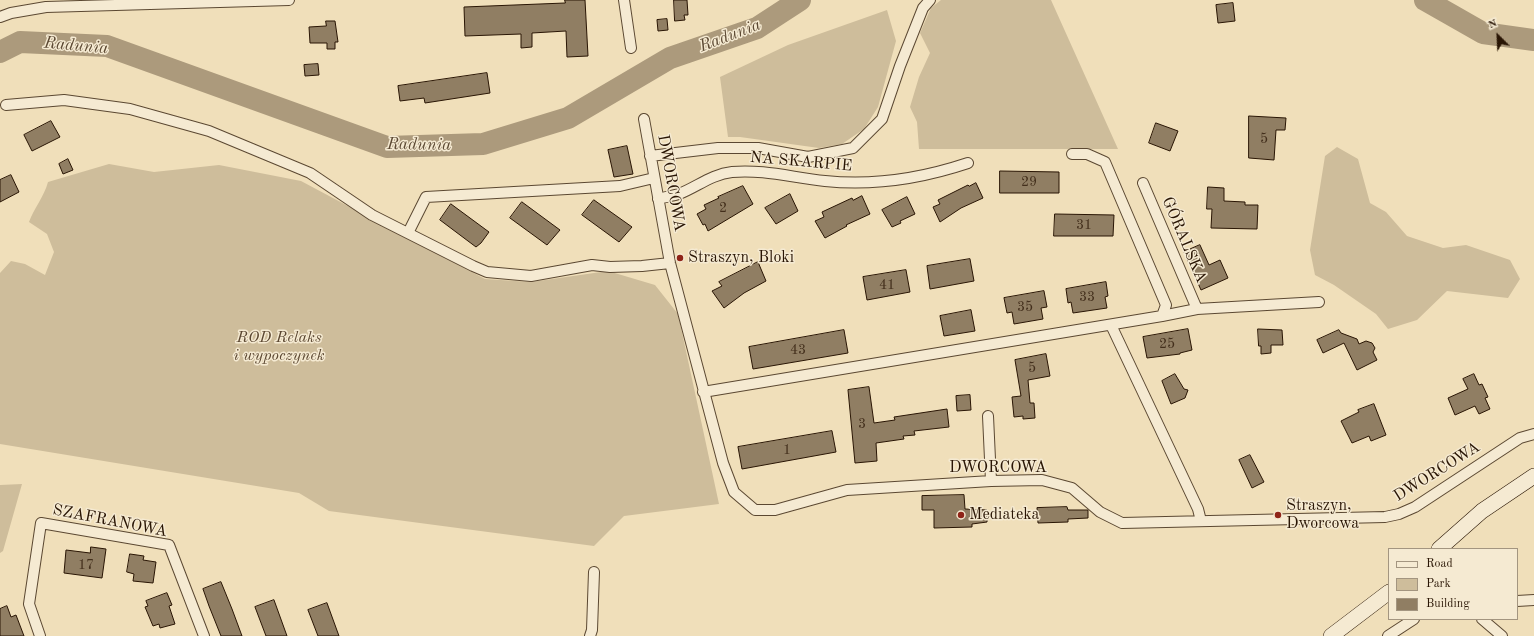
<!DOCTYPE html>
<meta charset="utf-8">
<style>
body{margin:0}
#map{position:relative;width:1534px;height:636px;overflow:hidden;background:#f0dfba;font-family:"Old Standard TT",serif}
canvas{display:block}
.legend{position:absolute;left:1388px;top:548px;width:130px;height:72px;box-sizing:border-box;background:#f5ead2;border:1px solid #a39580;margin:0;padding:5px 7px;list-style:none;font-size:12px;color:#291504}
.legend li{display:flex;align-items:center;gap:8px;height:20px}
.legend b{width:20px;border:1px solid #a39580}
.north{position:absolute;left:1478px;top:16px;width:40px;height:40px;-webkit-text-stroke:3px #f5ead2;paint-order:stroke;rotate:336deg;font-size:11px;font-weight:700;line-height:16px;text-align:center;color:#291504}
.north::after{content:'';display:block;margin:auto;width:14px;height:18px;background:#291504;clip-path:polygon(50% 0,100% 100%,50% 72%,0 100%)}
</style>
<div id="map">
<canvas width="1534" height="636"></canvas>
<ul class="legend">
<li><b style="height:5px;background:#f5ead2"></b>Road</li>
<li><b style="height:11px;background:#cebd9b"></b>Park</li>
<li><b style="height:11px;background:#907e63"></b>Building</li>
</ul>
<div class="north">N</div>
</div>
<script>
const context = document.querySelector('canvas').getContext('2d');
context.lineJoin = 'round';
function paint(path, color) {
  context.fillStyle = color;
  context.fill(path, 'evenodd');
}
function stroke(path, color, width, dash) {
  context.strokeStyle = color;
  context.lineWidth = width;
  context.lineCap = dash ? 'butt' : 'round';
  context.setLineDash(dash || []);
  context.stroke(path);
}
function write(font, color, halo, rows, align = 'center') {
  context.font = font + ' "Old Standard TT",serif';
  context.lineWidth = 3;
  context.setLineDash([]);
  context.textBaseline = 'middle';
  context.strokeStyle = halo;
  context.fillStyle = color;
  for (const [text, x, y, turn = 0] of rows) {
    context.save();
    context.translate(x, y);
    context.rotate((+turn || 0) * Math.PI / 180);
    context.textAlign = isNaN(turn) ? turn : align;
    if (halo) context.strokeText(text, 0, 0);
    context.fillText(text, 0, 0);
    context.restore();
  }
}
paint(new Path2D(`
 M941 0H1051L1118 149H919L917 122 910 107 919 77 930 53 920 33 931 8Z
 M887 10 896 41 878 107 864 129 842 144 819 148 740 137H728L720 77 788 45Z
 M1337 147 1358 159 1370 203 1386 212 1407 236 1443 248 1466 245 1510 260 1520 279 1508 298 1447 291 1417 320 1388 329 1376 314 1334 285 1315 275 1310 250 1325 156Z
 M109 164 154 172 219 165 301 181 485 279 531 282 608 271 655 285 678 314 719 504 624 516 594 546 329 511 299 493 0 444V273L11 261 25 264 45 275 54 252 47 234 29 222C34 208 44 197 48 182Z
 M22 484 3 551 0 553V485Z`), '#cebd9b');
stroke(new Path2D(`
 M1425 0 1483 33 1534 40
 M0 52 20 42 107 46 387 147 483 144 568 118 670 58 757 28 800 0`), '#ac9a7c', 22);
const building = new Path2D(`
 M565 0H585L588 56 567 57 566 31 532 33V47L521 48V34L465 36 464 7 565 3Z
 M674 0H687L688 15H684L685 20 675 21Z
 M1233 3 1235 21 1218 23 1216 5Z
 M667 19 668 30 658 31 657 20Z
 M326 21H335L338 42H335V49H327V43H310L309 27 326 26Z
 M318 64 319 75 305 76 304 65Z
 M487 73 490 93 425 103 424 98 400 101 398 86Z
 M1249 116 1286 118 1285 130H1276L1274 160 1249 158Z
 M51 121 60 137 32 151 24 135Z
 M1156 123 1178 131 1170 151 1149 143Z
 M627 146 633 174 614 177 608 150Z
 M68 159 73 170 63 174 59 164Z
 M1000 171 1059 172V193H1000Z
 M11 175 19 192 0 202V180Z
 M976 183 983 198 961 208 940 222 933 207 940 204 938 200 968 185 969 186Z
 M743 186 753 204 708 231 705 224 703 225 697 214 706 209 704 205 719 198 718 197Z
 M1208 187 1224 188V201L1245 202V205H1258L1257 229 1211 228 1212 209H1207Z
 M790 194 798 211 776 224 765 208Z
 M862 196 870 214 846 225 847 226 825 238 815 221 824 217 822 212 852 198 853 200Z
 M907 197 915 214 900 221 901 223 892 227 882 210Z
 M594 200 632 227 619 242 582 215Z
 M522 202 560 230 547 245 510 218Z
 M451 204 489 232 481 243 476 247 440 220Z
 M1055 214 1114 215 1113 236H1054Z
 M1200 245 1209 265 1220 260 1228 278 1201 290 1184 252Z
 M970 259 974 281 930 289 927 266Z
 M758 262 766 281 744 293 724 308 712 291 722 286 719 282Z
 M906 270 910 292 867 300 863 277Z
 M1106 282 1108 296 1105 297 1107 308 1073 313 1071 302 1068 303 1066 289Z
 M1044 291 1047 307 1041 308 1043 319 1014 324 1012 312 1007 313 1004 298Z
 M971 310 975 331 944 336 940 316Z
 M1188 329 1192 350 1180 353V354L1147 358 1143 337Z
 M1258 329 1282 330 1283 345H1271V353L1261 354V346H1259Z
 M844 330 848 353 753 369 749 347Z
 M1339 330 1341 333 1357 339 1359 344 1366 341 1372 343 1375 348 1373 352 1377 360 1357 370 1344 343 1323 353 1317 340Z
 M1046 354 1050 376 1028 380 1030 403H1034L1035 418 1023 419V416L1014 417 1012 397 1021 396 1015 360Z
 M1175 374 1184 389 1188 390 1185 398 1171 404 1162 381Z
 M1474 374 1479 385 1482 384 1488 397 1485 398 1490 409 1479 414 1475 406 1455 415 1448 398 1468 389 1463 379Z
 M869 387 874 423 895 420 894 417 947 409 949 427 914 431 915 435 903 436 904 439 876 443 877 461 855 463 848 390Z
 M970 395 971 410 957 411 956 396Z
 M1374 404 1386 435 1371 441 1369 436 1352 443 1341 421 1359 412 1358 410Z
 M832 431 836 452 742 469 738 447Z
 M1250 455 1264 482 1252 488 1239 460Z
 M964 495 965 509 987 510V522L972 524V527L934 528V510H922V496Z
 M1067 507 1068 510H1088V518L1068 519V522L1038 523 1037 508Z
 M91 547 106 549 102 578 64 573 66 550 90 553Z
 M130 554 144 556 143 560 156 562 153 583 133 581 134 574 127 572Z
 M221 582 232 609 242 636H221L209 606 203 589Z
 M167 593 172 605 169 606 175 624 160 628 159 624 153 626 145 607 148 606 146 601Z
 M274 600 287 636H266L255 607Z
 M327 603 339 636H318L308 610Z
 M7 606 11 617 16 615 24 636H0V609Z`);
paint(building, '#907e63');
stroke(building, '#291504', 1);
const minor = new Path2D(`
 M624 0 631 48
 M0 17 11 13 46 7 289 0
 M6 105 64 100 130 109 209 131 310 173 372 215 473 266 487 272 531 276 592 265 610 267 642 266 670 263
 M644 119 670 263 723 463 734 492 755 510H775L847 490 991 481 1042 480 1072 488 1100 512 1122 523 1385 517 1399 514 1415 507 1520 438 1534 434
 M650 156 718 148H758L808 157 853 148 882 119 900 66 923 8 930 0
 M1143 183 1197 309 1162 316
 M658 199C665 197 672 196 679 194 697 187 712 174 732 172 763 169 794 178 825 181 873 186 923 178 968 163
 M408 233 426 197 620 186 654 178
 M1197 309 1319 302
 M1111 325 1198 509 1201 521
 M703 392 1162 316 1166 305 1105 162 1087 154H1072
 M988 416 991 481
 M1517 601 1534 600
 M1482 619 1502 636
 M40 636 29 604 41 523 169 545 204 636
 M590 636 592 630 594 572
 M1388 636 1414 619`);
const secondary = new Path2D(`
 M1439 549 1482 511 1534 476
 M1331 636 1389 592`);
stroke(minor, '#5b4832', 12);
stroke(secondary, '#291504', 16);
stroke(minor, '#f5ead2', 10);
stroke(secondary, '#f5ead2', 15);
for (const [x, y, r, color] of [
 [680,258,4,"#8f2418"],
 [961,515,4,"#8f2418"],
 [1278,515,4,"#8f2418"]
]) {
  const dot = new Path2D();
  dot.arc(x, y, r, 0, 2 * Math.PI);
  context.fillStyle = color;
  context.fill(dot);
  stroke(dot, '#f5ead2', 1.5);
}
write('14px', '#432f1c', null, [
 ["5",1264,139],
 ["29",1029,182],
 ["2",723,208],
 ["31",1084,225],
 ["41",887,285],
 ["33",1087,297],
 ["35",1025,307],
 ["25",1167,344],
 ["43",798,350],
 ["5",1032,368],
 ["3",862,424],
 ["1",787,450],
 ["17",86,565]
]);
write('16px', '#291504', '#f5ead2', [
 ["NA SKARPIE",801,162,5],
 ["DWORCOWA",671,183,80],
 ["GÓRALSKA",1184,240,67],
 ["DWORCOWA",998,468],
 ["DWORCOWA",1437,472,-32],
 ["SZAFRANOWA",110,521,11]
]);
write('16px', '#291504', '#f5ead2', [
 ["Straszyn, Bloki",688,258],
 ["Straszyn,",1286,506],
 ["Dworcowa",1286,524],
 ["Mediateka",969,515]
], 'left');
write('italic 16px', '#5b4731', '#f5ead2', [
 ["ROD Relaks",279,338],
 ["i wypoczynek",279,356]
]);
write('italic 17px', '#5d4a34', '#f5ead2', [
 ["Radunia",730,36,-21],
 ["Radunia",76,46,5],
 ["Radunia",419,145,1]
]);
</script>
